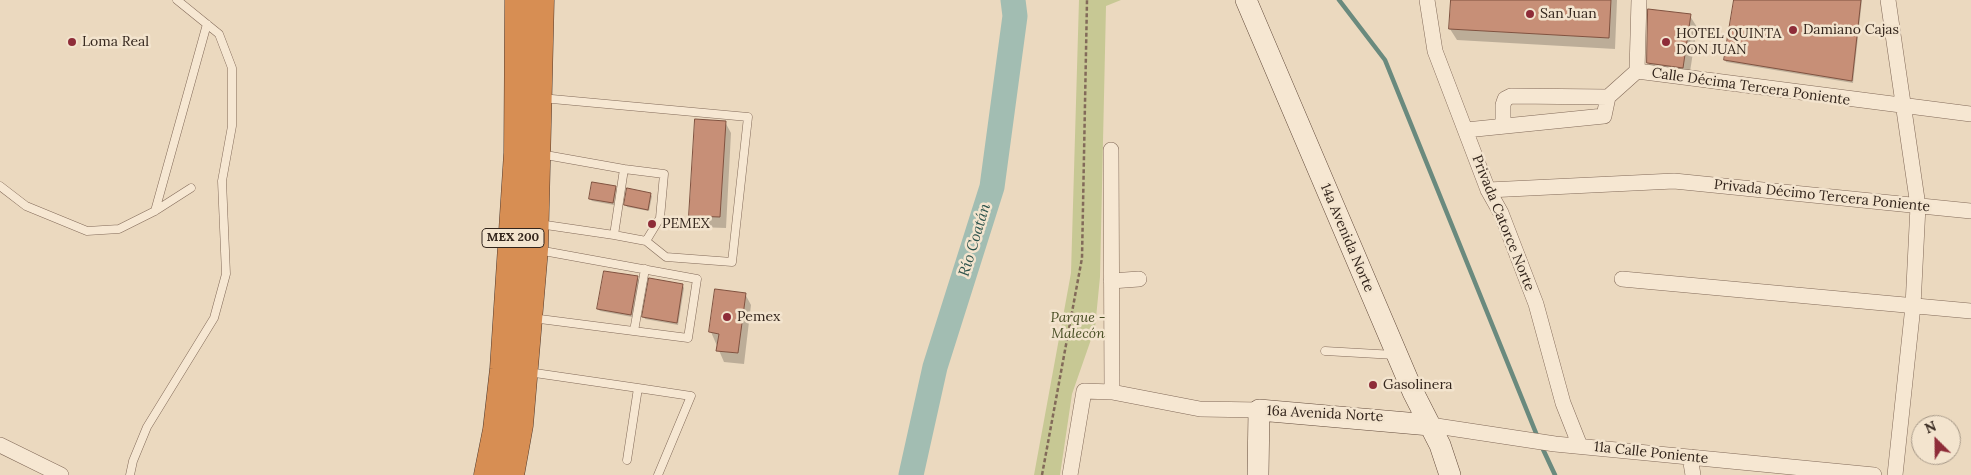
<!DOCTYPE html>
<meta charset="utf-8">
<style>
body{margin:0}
#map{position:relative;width:1971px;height:475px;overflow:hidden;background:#ebd9bf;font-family:Lora,serif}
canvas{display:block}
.north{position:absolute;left:1911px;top:415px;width:50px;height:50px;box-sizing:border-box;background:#f3e4ce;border:1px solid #a69887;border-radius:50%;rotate:337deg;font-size:14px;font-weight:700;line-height:20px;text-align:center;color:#33251c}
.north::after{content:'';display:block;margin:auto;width:18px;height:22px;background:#8e2c38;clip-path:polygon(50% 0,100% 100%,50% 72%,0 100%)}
</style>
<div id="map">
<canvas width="1971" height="475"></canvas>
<div class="north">N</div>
</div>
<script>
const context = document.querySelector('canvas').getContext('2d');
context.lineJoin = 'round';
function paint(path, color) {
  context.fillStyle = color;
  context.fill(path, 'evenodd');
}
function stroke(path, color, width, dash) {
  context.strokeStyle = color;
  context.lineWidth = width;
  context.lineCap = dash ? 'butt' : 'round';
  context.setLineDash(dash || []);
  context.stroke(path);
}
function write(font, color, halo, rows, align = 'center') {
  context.font = font + ' Lora,serif';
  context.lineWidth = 5;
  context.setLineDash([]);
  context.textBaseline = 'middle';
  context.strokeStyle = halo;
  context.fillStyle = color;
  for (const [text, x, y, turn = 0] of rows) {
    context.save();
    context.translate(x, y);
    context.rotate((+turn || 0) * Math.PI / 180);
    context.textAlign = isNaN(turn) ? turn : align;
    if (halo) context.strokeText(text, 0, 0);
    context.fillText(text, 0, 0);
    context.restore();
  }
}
paint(new Path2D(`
 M1079 0H1121L1106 6 1100 277 1095 328 1072 394 1060 475H1034L1071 273Z`), '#c7c894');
paint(new Path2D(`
 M1452 0H1617L1615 49 1457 40 1450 29Z
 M1736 0H1862L1853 83 1726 62 1725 59Z
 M1690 16 1697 27 1689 78 1654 74 1648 62Z
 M725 122 731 133 726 228 697 227 690 215Z
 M615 188 616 190 614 205 592 201 590 199Z
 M650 194 652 196 649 211 627 207 626 205Z
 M637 278 639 280 632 317 600 311 598 309Z
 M683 286 684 288 678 325 645 319 644 317Z
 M745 294 751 305 744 364 724 362 711 332Z`), '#0003');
stroke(new Path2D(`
 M1339 0 1385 60 1538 438
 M1541 445 1555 475`), '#6a8a7e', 4.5);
stroke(new Path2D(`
 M911 475 935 367 992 187 1015 16 1013 0`), '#a2bdb2', 25);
const building = new Path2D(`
 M1451 0H1611L1609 38 1449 29Z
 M1734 0H1861L1852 81 1724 60Z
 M1648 9 1691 14 1683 68 1647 63Z
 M695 119 726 121 720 217 689 216Z
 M592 182 616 186 613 203 589 199Z
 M627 188 651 193 648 210 624 205Z
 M604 271 638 276 631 315 597 309Z
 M649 278 683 284 677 323 642 317Z
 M715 289 746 293 738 353 716 351 719 334 709 332Z`);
paint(building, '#c78f77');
stroke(building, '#805240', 1);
const lane = new Path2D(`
 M541 98 748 117 732 262 666 257 646 241 614 235
 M624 169 664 174 660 218 646 241
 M0 186 26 206 87 231 119 229 155 211 191 188
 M155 211 207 24
 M539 224 614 235 624 169 540 154
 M532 318 688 338 697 279 538 250
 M634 331 645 269
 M1325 351 1395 355
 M528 372 638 388 627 460
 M638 388 691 396 658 475
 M130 475 133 461 147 427 214 318 226 274 222 181 232 126V68L219 34 177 0`);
const street = new Path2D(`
 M1427 0 1435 51 1488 190 1501 213 1536 304 1563 403 1580 446
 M1888 0 1918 206 1913 306 1895 475
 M1637 71 1639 0
 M1503 126V105L1505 99 1511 96 1608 97
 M1466 130 1604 116 1608 97 1637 71 1971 114
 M1111 150 1112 392
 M1488 190 1674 181 1971 211
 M1622 279 1971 311
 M1111 281 1139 279
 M1430 425 1555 444 1874 475
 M0 445 61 475
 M1690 457 1693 475
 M1070 475 1084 391 1112 392 1200 409 1259 410`);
const secondary = new Path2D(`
 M1246 0 1413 392 1440 445 1450 475
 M1258 475 1259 410 1430 425`);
const highway = new Path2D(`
 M488 475 497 430 504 369 512 246 518 153 519 0
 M510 475 519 425 534 249 540 0`);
stroke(lane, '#826a59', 9);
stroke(street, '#826a59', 16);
stroke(secondary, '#644c3c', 22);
stroke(highway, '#50392d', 29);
stroke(new Path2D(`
 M1042 475 1082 258 1087 0`), '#826a59', 2.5, [4, 2.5]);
stroke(lane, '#f6e7d2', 8);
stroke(street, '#f6e7d2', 15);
stroke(secondary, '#f6e7d2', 21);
stroke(highway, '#d78e53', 28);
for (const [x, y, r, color] of [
 [1530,14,5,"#8e2c38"],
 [1793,30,5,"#8e2c38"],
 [72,42,5,"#8e2c38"],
 [1666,42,5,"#8e2c38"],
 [652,224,5,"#8e2c38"],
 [727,317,5,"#8e2c38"],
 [1373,385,5,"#8e2c38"]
]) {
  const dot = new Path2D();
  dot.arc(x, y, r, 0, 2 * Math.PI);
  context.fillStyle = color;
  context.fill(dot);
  stroke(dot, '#f3e4ce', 2);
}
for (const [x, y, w] of [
 [513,238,62]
]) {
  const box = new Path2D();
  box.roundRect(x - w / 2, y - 9.5, w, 19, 4);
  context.fillStyle = '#f3e4ce';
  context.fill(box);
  stroke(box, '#33251c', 1);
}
write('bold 12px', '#33251c', null, [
 ["MEX 200",513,238]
]);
write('14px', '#33251c', '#f3e4ce', [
 ["San Juan",1540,14],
 ["Damiano Cajas",1803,30],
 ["HOTEL QUINTA",1676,34],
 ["DON JUAN",1676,50],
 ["Loma Real",82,42],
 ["PEMEX",662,224],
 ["Pemex",737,317],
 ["Gasolinera",1383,385]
], 'left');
write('14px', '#33251c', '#f3e4ce', [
 ["Calle Décima Tercera Poniente",1751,87,8],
 ["Privada Décimo Tercera Poniente",1822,196,6],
 ["Privada Catorce Norte",1503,223,68],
 ["14a Avenida Norte",1347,238,67],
 ["16a Avenida Norte",1325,414,3],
 ["11a Calle Poniente",1651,453,6]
]);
write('italic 14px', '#484e24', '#f3e4ce', [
 ["Parque -",1078,318],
 ["Malecón",1078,334]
]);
write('italic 15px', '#2c524b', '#f3e4ce', [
 ["Río Coatán",975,240,-73]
]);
</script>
